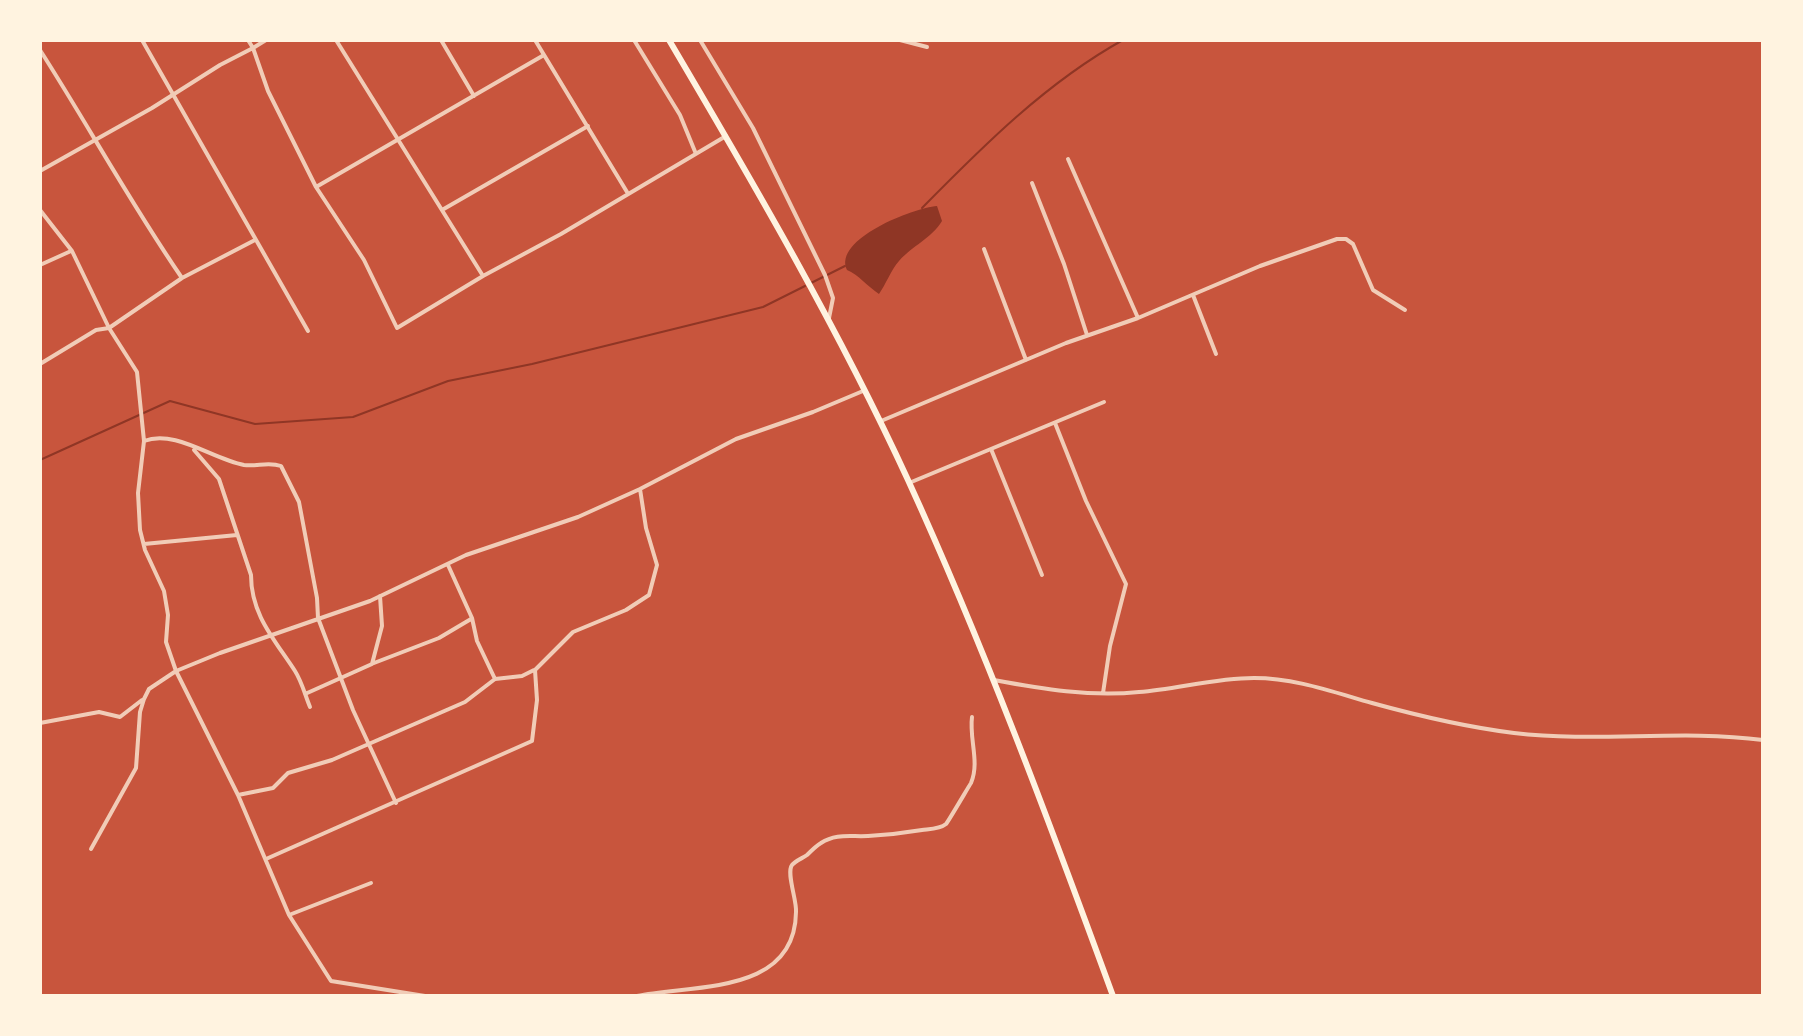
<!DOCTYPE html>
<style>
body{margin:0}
#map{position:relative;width:1803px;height:1036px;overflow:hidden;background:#c8553d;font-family:"Space Grotesk",sans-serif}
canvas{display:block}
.frame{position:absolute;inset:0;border:42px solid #fff3e0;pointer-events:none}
</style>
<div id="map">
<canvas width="1803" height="1036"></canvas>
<div class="frame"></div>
</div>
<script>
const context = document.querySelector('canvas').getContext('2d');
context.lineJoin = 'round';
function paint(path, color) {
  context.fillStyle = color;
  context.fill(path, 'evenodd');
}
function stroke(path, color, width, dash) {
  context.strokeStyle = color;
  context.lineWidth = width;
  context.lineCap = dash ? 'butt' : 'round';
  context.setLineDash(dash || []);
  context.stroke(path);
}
paint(new Path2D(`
 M937 206 942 221C931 239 913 245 899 261 891 270 886 284 879 294 868 287 858 274 847 270 833 239 913 208 937 206Z`), '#8f3625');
stroke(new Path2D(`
 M922 208C983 146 1047 82 1123 40
 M811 283 845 266
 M40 460 170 401 255 424 353 417 448 381 532 364 763 307 805 286`), '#8f3625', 2);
stroke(new Path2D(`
 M142 40 308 331
 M266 40 253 48 268 91 316 187 364 260 397 328 483 276 336 40
 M441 40 474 96
 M535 40 627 192
 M634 40 680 115 696 154
 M700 40 753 128 825 275 833 298 829 318
 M900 40 927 47
 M40 50C88 125 131 204 182 278
 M1068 159 1138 318
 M40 171 152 108 220 65 253 48 248 40
 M1032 183 1064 264 1087 335
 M316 187 544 55
 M40 210 72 251 109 328 137 372 144 441 138 493 140 530 145 550 164 591 168 615 166 642 176 671 238 795 289 915 331 981 425 996
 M442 210 588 126
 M984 249 1026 360
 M40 265 71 251
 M483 276 561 234 726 136
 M1193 295 1216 354
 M40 364 96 330 109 328 182 278 255 240
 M881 421 1066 343 1138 318 1260 266 1337 239H1346L1353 244 1373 290 1405 310
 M1055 423 1086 501 1126 584 1110 646 1103 693
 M144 441C175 429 212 459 244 465 257 467 268 461 281 466L299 502 317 598 318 618 353 710 396 803
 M991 449 1042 575
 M194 450 219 479 251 575C251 615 275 640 295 671 302 682 305 695 310 707
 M909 483 1104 402
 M144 544 237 535
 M448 565 472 618 477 641 495 679
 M374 663 439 638 471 619
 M994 680C1042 689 1090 697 1139 692 1177 689 1215 678 1254 678 1295 678 1333 692 1372 703 1419 716 1466 727 1514 733 1597 743 1681 729 1763 740
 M305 694 372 664 382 626 380 596
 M40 723 99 712 120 717 142 700
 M238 795 273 788 288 773 332 760 465 702 495 679 522 676 534 670
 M91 849 136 768 140 712 144 699 149 689 176 671 220 653 370 601 466 555 578 517 640 489 736 439 813 412 863 391
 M266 859 532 741 537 700 535 670 573 632 626 610 649 595 657 565 646 528 640 489
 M289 915 371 883
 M637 996C695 984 795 995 796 912 797 900 786 873 792 865 795 861 803 858 807 855 811 851 816 846 821 843 836 833 851 837 868 836 886 835 904 833 922 830 929 829 940 829 946 824 948 822 969 786 971 783 980 762 969 739 972 717`), '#f1ccb7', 4);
stroke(new Path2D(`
 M669 40C754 184 838 328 908 480 984 646 1050 824 1113 996`), '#fff3e0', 6);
</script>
